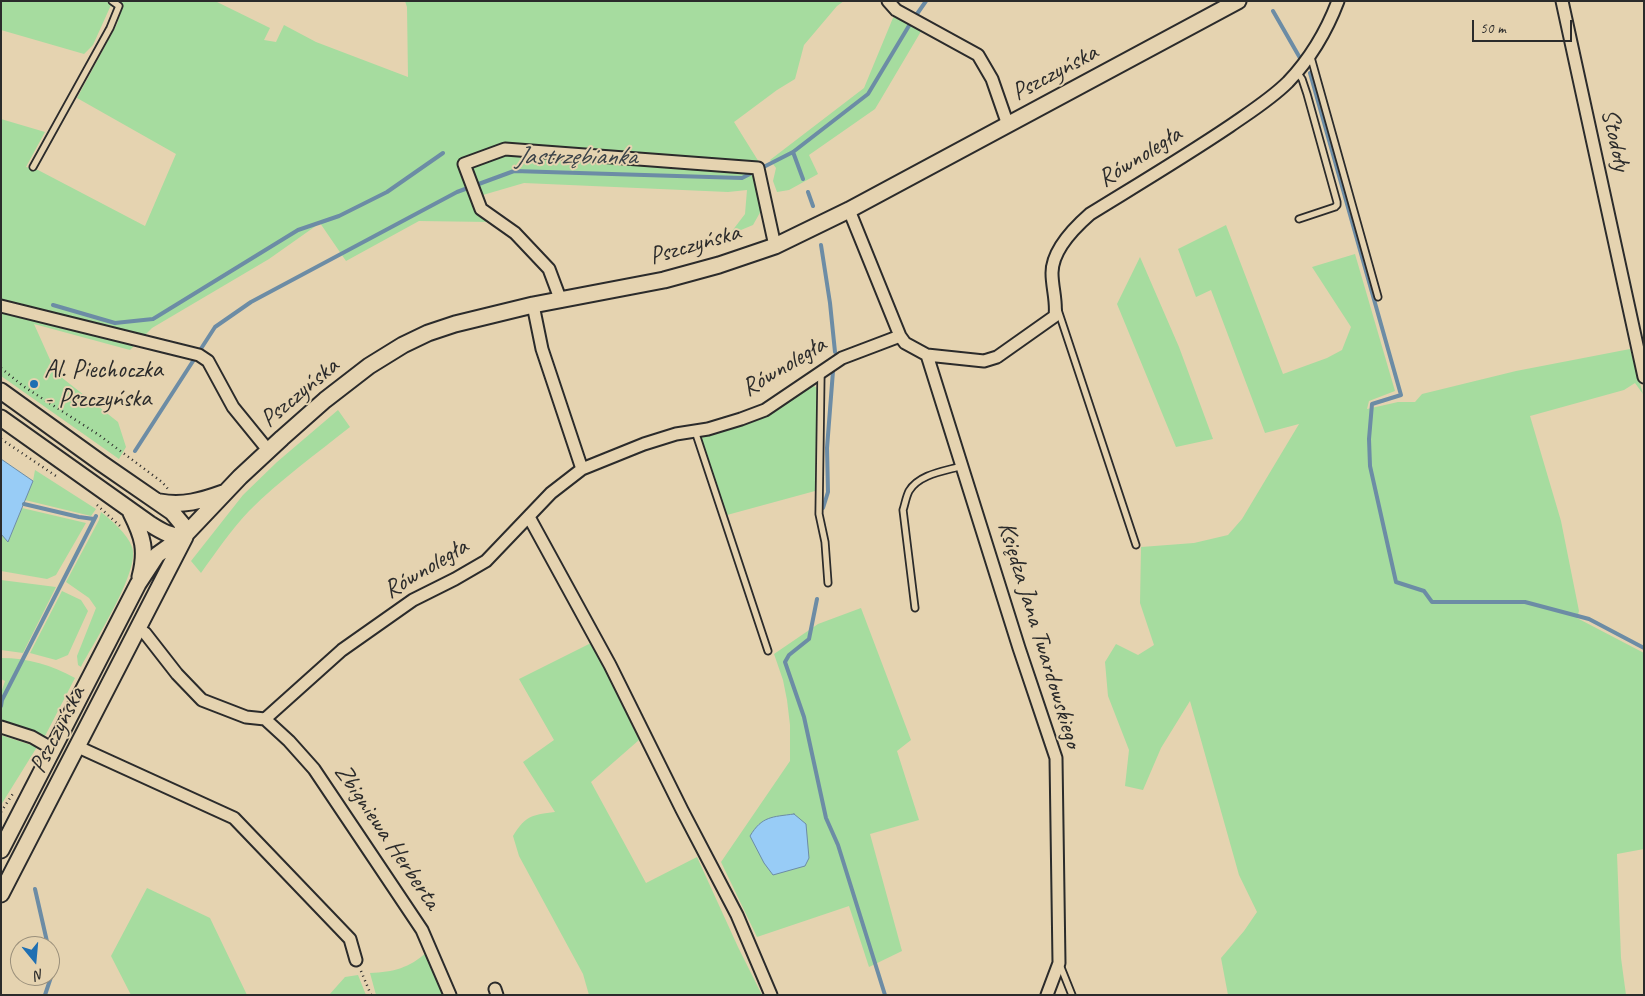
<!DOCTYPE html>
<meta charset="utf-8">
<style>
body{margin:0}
#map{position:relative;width:1645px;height:996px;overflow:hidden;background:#e5d3b0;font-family:Caveat,sans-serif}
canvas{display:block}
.frame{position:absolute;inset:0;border:2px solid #2b2b2b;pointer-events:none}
.north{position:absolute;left:10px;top:936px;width:50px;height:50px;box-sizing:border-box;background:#e5d3b0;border:1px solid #9b907b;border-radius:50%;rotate:163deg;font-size:14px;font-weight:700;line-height:20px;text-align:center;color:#2b2b2b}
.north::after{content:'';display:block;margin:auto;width:18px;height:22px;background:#1f6fb2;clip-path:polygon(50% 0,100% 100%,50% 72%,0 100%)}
.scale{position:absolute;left:1472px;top:20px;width:100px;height:22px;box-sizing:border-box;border:2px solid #2b2b2b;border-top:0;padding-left:6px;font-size:15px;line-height:18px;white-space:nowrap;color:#2b2b2b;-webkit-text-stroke:4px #e5d3b0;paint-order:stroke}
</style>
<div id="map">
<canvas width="1645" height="996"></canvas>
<div class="frame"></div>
<div class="north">N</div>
<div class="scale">50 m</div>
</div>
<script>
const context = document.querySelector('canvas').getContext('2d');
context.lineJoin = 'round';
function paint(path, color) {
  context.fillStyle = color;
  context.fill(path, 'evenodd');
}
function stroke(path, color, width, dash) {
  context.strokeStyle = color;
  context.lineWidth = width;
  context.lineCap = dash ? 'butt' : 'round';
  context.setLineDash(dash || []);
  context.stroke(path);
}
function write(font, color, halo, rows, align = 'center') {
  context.font = font + ' Caveat,sans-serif';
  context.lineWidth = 4;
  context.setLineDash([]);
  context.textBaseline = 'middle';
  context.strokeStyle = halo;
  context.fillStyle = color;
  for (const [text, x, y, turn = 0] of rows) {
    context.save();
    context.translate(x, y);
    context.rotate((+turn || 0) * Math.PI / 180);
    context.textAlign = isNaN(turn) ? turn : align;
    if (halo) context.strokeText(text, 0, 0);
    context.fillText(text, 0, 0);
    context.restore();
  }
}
paint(new Path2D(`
 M1 1H106L111 5 93 45 84 54 1 30Z
 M119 1H215L270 28 264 40 276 42 284 25 316 42 408 77 407 7 405 1H844L837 6 804 45 795 79 777 90 734 122 762 167V209L753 225 729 235 745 214 747 190 728 192 524 183 476 197 490 222 419 221 346 261 320 223 269 259 152 328 130 350 34 324 56 373 118 422 126 447 119 459 1 376V119L45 132 26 167 38 170 145 226 176 154 77 98 117 24 123 4Z
 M895 13 923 28 881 99 875 109 809 155 818 174 789 190 777 192 773 181 776 168 770 160 864 88Z
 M1226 225 1283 374 1327 358 1342 350 1351 327 1312 267 1355 254 1395 391 1369 401 1367 409 1398 402H1415L1422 394 1516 371 1630 349 1643 394 1635 383 1624 390 1530 416 1561 521 1579 611 1577 618 1644 653V849L1617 854 1621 958 1626 995H1228L1221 958 1244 931 1257 912 1239 875 1190 701 1161 748 1143 790 1125 786 1129 750 1108 696 1105 662 1116 644 1138 655 1154 645 1140 603 1141 547 1194 543 1228 535 1242 519 1299 424 1265 433 1211 290 1196 297 1178 249Z
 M1140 257 1179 347 1213 439 1176 447 1117 304Z
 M811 384 817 388 815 491 727 515 697 435 758 420Z
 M338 410 350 427C316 454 280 480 249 511 231 530 216 552 201 573L191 561 243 495 277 462Z
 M35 470 96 509 91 516 25 500 33 481Z
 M22 508 86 523 56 575 47 579 1 571V534L8 542Z
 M101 512C112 521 127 533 132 547 141 570 93 644 81 667L78 665 77 656 96 608 89 598 66 582 99 520Z
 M1 580 56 587 23 653 1 650Z
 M62 591 81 600 88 611 68 655 56 660 30 653Z
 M861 608 911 740 897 751 919 820 870 834 902 951 869 967 849 906 757 937 721 862 790 761V725L787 700 783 680 774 654 818 624Z
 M593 642 639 740 591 782 646 883 697 857 738 947 762 995H589L583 974 519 856 513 836C526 815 532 815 555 812L523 762 554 740 519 679Z
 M1 658C28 658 52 665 75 678L44 738 1 723V693L5 681 1 679Z
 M1 735 37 747 1 805Z
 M147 888 210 918 247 995H131L111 956Z
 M427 952 443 995H376L370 973C394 972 409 968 427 952Z
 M358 975 366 995H329L345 977Z`), '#a6dc9f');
const water = new Path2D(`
 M1 459 33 481 8 542 1 534Z
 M794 814 806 824 809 858 805 866 773 875 764 863 750 836C762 816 772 817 794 814Z`);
paint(water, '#98ccf6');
stroke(water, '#6c8ca5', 1);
stroke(new Path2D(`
 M1273 11 1300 58
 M1310 73 1401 395 1372 404 1369 439 1370 466 1396 582 1424 591 1432 602H1525L1589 619 1644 648
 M793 152 803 179
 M808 192 813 206
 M821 245 830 303 835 352
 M53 305 115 323 153 319 298 230 339 216 387 192 443 153
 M135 451 215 327 251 302 457 192 514 171 742 178 793 152 868 94 910 24 926 1
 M24 504 79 517 94 519
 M823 508 828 492 827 448 833 371
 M817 599 809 639 789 655 785 662 804 717 826 818 838 845 885 995
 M1 706 2 700 96 516
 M35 889 48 946
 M45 995 54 968 50 953`), '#6c8ca5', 4);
const lane = new Path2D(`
 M1310 54 1378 297
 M1297 72 1302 79 1307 94 1337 202V205L1335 207 1299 219
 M33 167 110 28 119 6 112 1
 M1058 310 1136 545
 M821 373 819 514 825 542 828 583
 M695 431 768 651
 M915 608 903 510C905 504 906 497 909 491 919 474 945 471 962 466
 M1060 965 1072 995`);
const street = new Path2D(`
 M888 1 896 10 978 55 992 79 1008 125
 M1562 1 1644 377
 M849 210 900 336
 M561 301 549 269 515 233 481 209 464 164 505 149 758 168 775 246
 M533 305 542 349 582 469
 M1 306 199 355 208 361 233 407 268 450
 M927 355 1019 648 1056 758 1059 963 1047 995
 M529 517 610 665 682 810 737 915 771 995
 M136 629 145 633 177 674 202 700 246 717 265 719 342 650 413 600 455 579 486 561 551 493 582 469 644 444 676 434 708 429 741 419 765 410 842 358 900 336 905 343 927 355 984 361 997 357 1055 316C1057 301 1052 288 1052 273 1052 250 1074 228 1090 214 1137 185 1184 157 1230 126 1250 112 1271 99 1288 82 1309 60 1327 30 1338 1
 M265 719 289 741 314 769 361 839 422 930 450 995
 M1 727 32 737 53 749
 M76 746 234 818 350 939 356 960
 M495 989 497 995`);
const secondary = new Path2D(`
 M1 391 101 463 172 512 182 524 185 535
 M1 418 150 524C161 531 172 538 185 535
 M160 502C183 506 201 501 223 493
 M131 513C143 537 147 550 140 577
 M1 850 138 584 157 555 185 535 240 477 282 438 325 400 369 366 403 345 428 333 455 324 533 305 664 280 719 265 775 246 849 210 1238 1
 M1 894 185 537`);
stroke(lane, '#2b2b2b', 9);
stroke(street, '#2b2b2b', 15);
stroke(secondary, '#2b2b2b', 19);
stroke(new Path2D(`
 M1 368 23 386 99 435 162 482 168 489
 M1 439 56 476
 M97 505 121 527
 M1 812 14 792
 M361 971 371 995`), '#2b2b2b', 2.5, [1, 4]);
stroke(lane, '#e5d3b0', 5.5);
stroke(street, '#e5d3b0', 11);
stroke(secondary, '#e5d3b0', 15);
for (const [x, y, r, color] of [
 [34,384,5,"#1f6fb2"]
]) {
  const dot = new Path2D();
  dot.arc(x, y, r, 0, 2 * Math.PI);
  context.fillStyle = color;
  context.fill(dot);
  stroke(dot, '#e5d3b0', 2);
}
write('25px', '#2b2b2b', '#e5d3b0', [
 ["Pszczyńska",1055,73,-28],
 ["Stodoły",1615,140,78],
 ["Równoległa",1140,157,-32],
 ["Pszczyńska",695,245,-16],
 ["Równoległa",784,367,-31],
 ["Pszczyńska",300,393,-40],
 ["Równoległa",426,569,-31],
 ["Księdza Jana Twardowskiego",1039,635,73],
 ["Pszczyńska",58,730,-63],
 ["Zbigniewa Herberta",387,837,56]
]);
write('25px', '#2b2b2b', '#e5d3b0', [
 ["Al. Piechoczka",44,370],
 ["- Pszczyńska",44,399]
], 'left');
write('italic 26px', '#3b4349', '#e5d3b0', [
 ["Jastrzębianka",576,157]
]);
</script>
